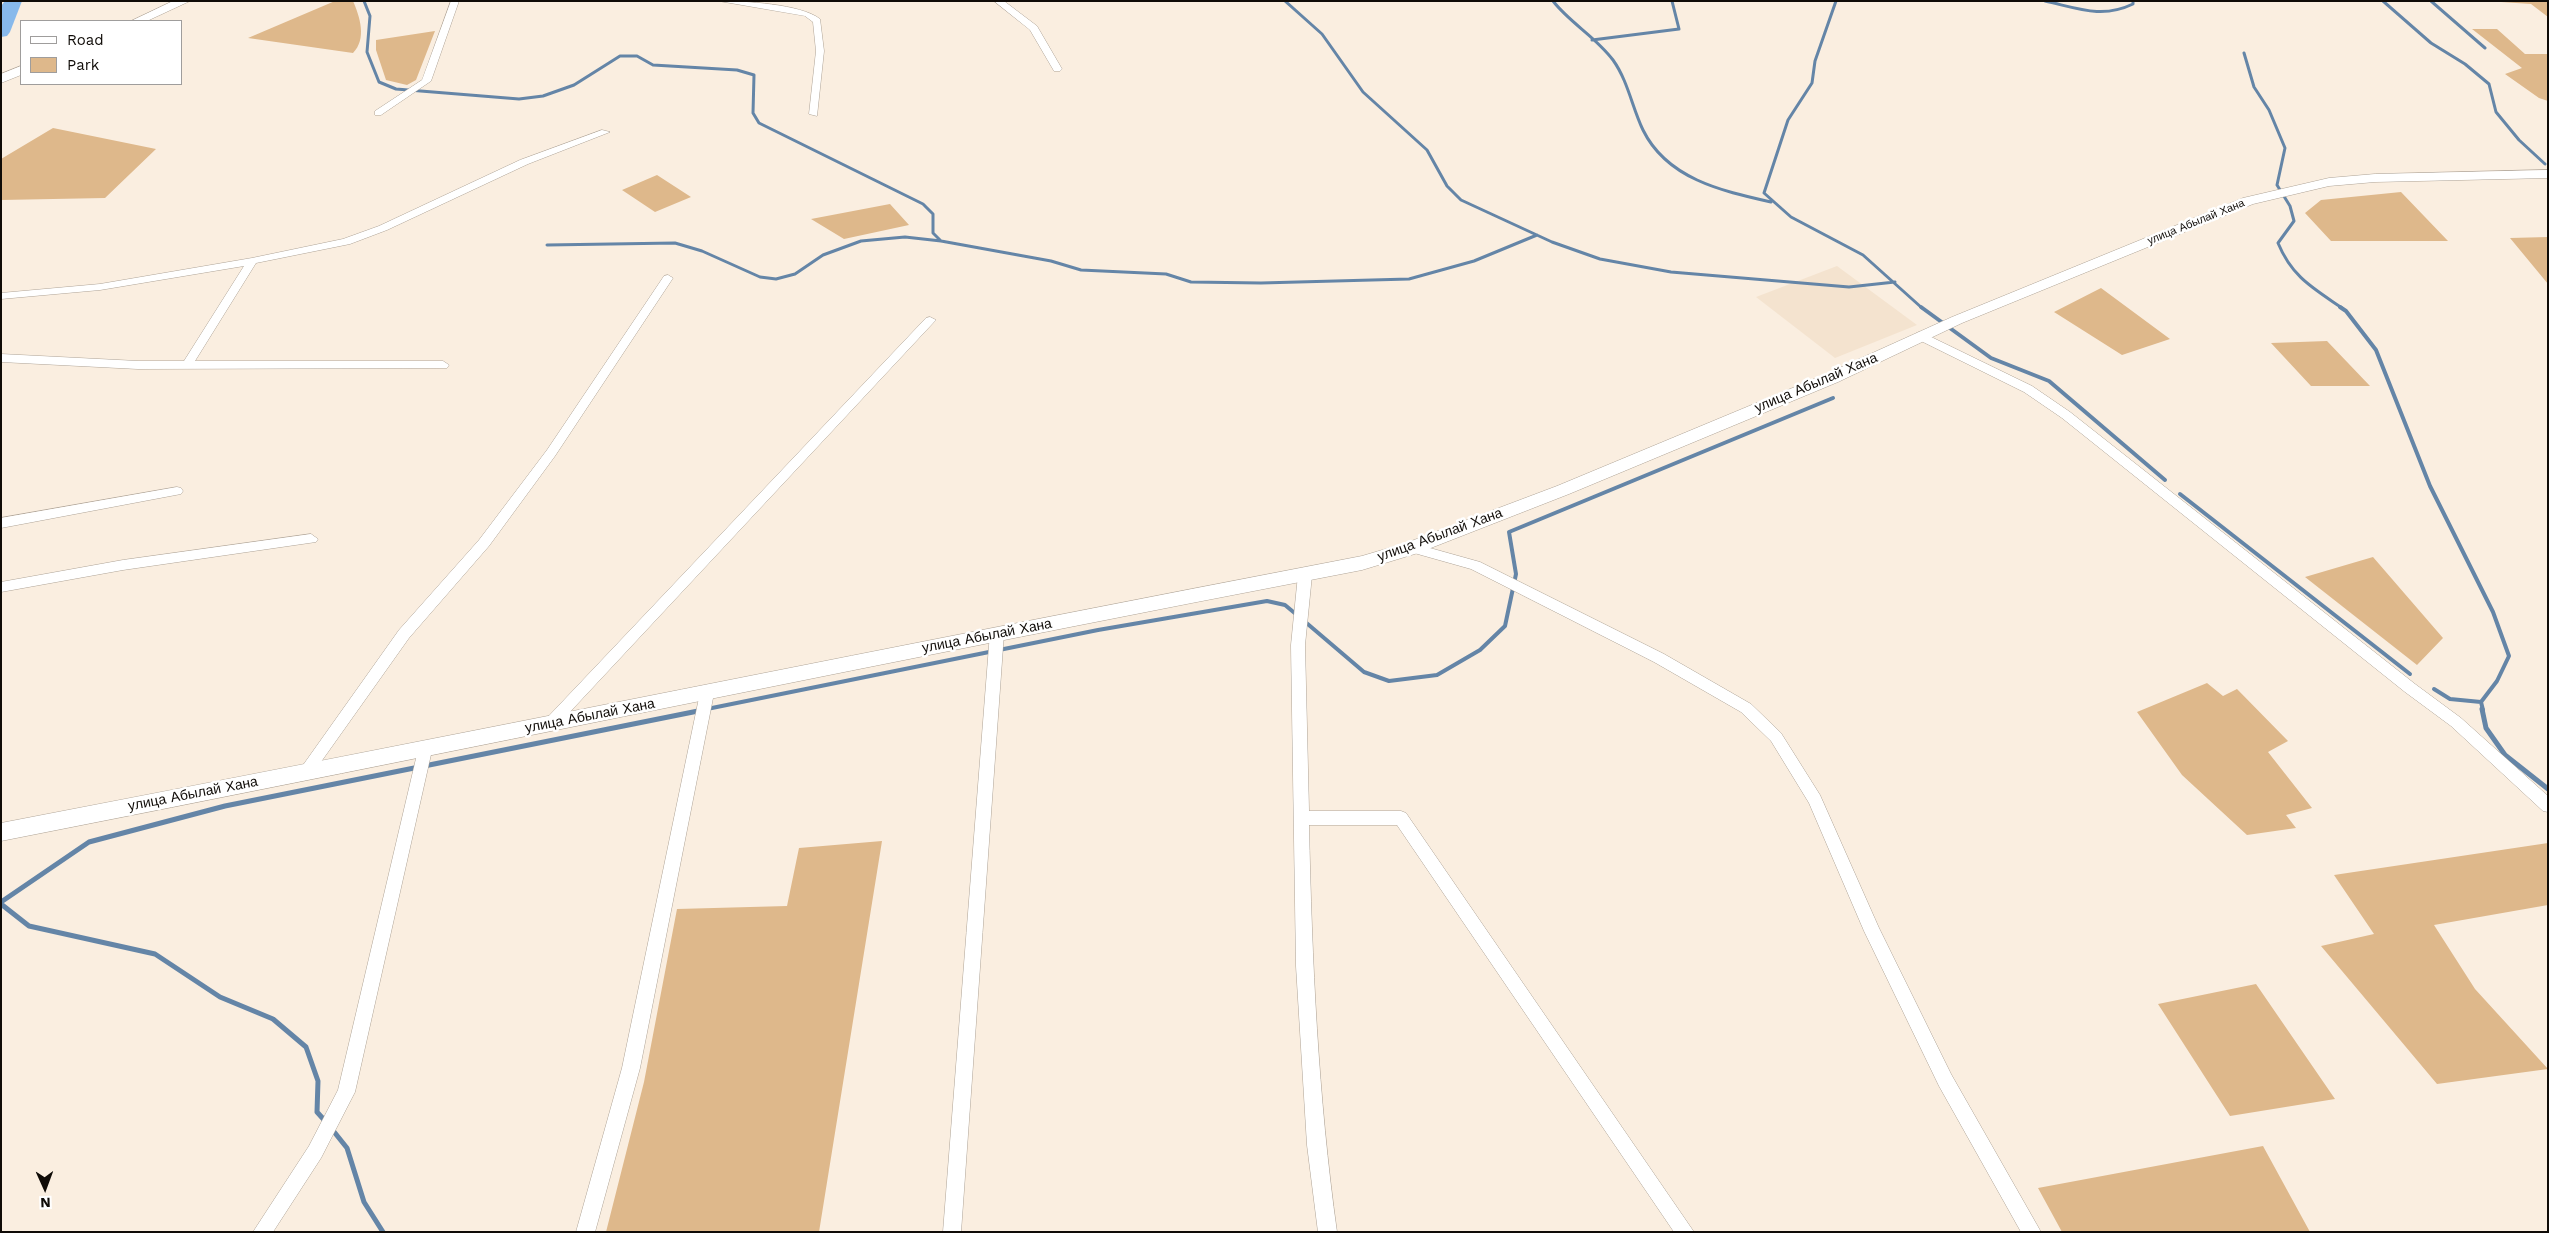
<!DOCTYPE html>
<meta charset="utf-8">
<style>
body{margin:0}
#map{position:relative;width:2549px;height:1233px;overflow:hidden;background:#faeee0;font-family:"Work Sans",sans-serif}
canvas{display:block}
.frame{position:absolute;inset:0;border:2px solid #0f0b07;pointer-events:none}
.legend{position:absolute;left:20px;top:20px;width:162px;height:65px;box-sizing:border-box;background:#fff;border:1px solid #9f9d9c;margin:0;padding:6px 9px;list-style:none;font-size:15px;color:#0f0b07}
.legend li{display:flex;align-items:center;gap:10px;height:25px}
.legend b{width:25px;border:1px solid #9f9d9c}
.north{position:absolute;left:20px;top:1163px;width:50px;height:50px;-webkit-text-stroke:4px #fff;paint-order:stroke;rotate:178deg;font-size:14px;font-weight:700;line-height:20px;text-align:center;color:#0f0b07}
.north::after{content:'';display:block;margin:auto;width:18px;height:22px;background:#0f0b07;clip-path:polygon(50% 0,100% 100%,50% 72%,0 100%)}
</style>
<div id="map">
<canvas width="2549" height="1233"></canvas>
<div class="frame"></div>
<ul class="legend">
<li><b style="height:6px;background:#fff"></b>Road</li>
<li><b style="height:14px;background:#deb88b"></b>Park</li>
</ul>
<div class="north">N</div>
</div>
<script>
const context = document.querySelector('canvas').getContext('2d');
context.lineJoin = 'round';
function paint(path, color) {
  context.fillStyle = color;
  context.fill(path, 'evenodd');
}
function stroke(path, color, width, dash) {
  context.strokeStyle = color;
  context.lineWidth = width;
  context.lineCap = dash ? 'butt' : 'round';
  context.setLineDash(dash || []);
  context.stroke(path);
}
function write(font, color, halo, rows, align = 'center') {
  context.font = font + ' "Work Sans",sans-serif';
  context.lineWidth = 5;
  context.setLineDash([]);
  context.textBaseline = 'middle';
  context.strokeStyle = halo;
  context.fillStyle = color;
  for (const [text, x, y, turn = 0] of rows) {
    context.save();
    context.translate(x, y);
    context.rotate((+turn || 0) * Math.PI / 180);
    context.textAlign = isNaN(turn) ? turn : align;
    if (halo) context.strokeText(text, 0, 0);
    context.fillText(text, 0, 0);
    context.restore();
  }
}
paint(new Path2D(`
 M1837 266 1917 325 1835 358 1756 297Z`), '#f4e3cf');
paint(new Path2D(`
 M335 1H353C360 17 367 39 353 53L248 38Z
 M2486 1H2548V17L2531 4Z
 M2472 29H2497L2525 54H2548V101L2539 98 2505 74 2522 68Z
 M435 31 416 80 407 85 386 80 376 50V40Z
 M53 128 156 149 105 198 1 200V159Z
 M657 175 691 197 655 212 622 190Z
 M2401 192 2448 241H2331L2305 213 2321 200Z
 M890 204 909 225 844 239 811 219Z
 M2548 237V284L2510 238Z
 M2101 288 2170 339 2122 355 2054 312Z
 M2327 341 2370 386H2311L2271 343Z
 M2373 557 2443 638 2417 665 2305 577Z
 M2207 683 2223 696 2237 689 2288 741 2268 752 2312 808 2286 815 2296 828 2247 835 2182 775 2137 712Z
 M882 841 819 1232H606L644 1082 677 909 787 906 799 848Z
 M2548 843V905L2434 925 2475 989 2548 1069 2437 1084 2321 946 2374 934 2334 875Z
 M2256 984 2335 1099 2230 1116 2158 1004Z
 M2263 1146 2310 1232H2062L2038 1188Z`), '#deb88b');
stroke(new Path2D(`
 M364 1 370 16 367 52 379 82 396 89 519 99 543 96 574 85 620 56H637L653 65 737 70 754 75 753 113 759 123 923 204 933 214V233L941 241 1051 261 1081 270 1166 274 1191 282 1261 283 1409 279 1474 261 1537 235
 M1285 1 1322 34 1363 92 1427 150 1447 186 1461 200 1552 242 1600 259 1671 272 1849 287 1895 282
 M1553 1C1570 23 1596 37 1613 60 1628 81 1632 107 1643 130 1667 179 1722 191 1771 202
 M1836 1 1815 61 1812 83 1788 120 1764 193 1791 217 1863 255 1922 308
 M2045 1C2077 8 2102 19 2133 4V1
 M2383 1 2431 43 2465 64 2489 84 2496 112 2519 140 2545 164
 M2431 1 2485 48
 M1592 40 1679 29 1672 1
 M2244 53 2254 87 2269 110 2285 148 2277 185 2290 206 2294 221 2278 243C2292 277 2313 288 2342 308
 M547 245 675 243 702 251 760 277 776 279 795 274 823 255 861 241 905 237 941 241`), '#6485a7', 3);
stroke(new Path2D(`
 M1921 307 1991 358 2049 381 2165 480
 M2340 307 2346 311 2376 350 2430 486 2493 612 2509 656 2497 681 2481 702 2483 710
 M2180 494 2410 674
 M1303 620 1364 672 1389 681 1437 675 1480 650 1505 626 1516 574 1509 532 1833 398
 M2434 689 2450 699 2481 702
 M702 710 1098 630 1267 601 1285 605 1297 615`), '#6485a7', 4);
stroke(new Path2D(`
 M2482 709 2486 728 2505 755 2548 789
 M1 902 89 842 225 806 708 709
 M1 904 29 926 155 954 220 997 273 1019 306 1047 318 1081 317 1112 326 1122
 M331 1128 347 1148 364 1202 383 1232`), '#6485a7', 5);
paint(new Path2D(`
 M5 1H22L10 32 7 36 1 37V6Z`), '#88b9eb');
const street = new Path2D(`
 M451 1H459L431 81 381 115H375V111L422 80Z
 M719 1C744 1 801 4 820 19L824 51 817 116 809 114 816 51 813 22 805 16Z
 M994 1H1004L1037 26 1062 69 1060 71H1054L1030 30Z
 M602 130 610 132 528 164 387 230 350 244 256 263 195 361H443L449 365 447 368 138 369 1 362V354L138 361H184L244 266 100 290 1 299V293L100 284 252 258 343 239 379 226 520 160Z
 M668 275 673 278 555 456 489 546 409 638 311 776 306 778 301 776 298 772 301 768 399 630 479 540 547 450 664 276Z
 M930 317 936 320 934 322 555 728 550 730 545 728 543 724 545 720 926 318Z
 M1921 332 2032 386 2070 412 2415 684 2461 718 2548 796V812L2543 811 2451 726 2405 692 2062 418 2024 392 1917 339V333Z
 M177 487 181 488 183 491 181 494 1 528V518Z
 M311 534 318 539 316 542 123 570 1 592V582L123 560Z
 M1412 543 1480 562 1664 654 1751 704 1781 733 1820 795 1879 928 1951 1074 2041 1232H2021L1939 1086 1864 931 1809 803 1771 741 1741 712 1654 662 1471 569 1407 551 1405 548 1407 545Z
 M1305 570 1312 575 1305 645 1309 811H1401L1406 813 1694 1232H1674L1397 825H1309C1312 961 1318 1096 1337 1232H1318L1307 1145 1296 966 1291 645 1298 575Z
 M997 628 1002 629 1004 633 961 1232H943L990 633 992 629Z
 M707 687 712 689 714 693 640 1068 595 1232H576L622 1068 700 693 702 689Z
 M425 744 430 746 432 750 355 1092 321 1158 273 1232H253L309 1146 338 1090 418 750 420 746Z`);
const secondary = new Path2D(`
 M173 1H190L147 21H131Z
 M21 66V75L1 83V74Z
 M2548 170V178L2375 182 2329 186 2253 204 1962 323 1838 382 1569 494 1418 553 1362 570C908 657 455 752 1 841V823C455 736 908 643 1362 556L1406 543 1557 486 1826 374 1952 317 2243 198 2329 178 2375 174Z`);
stroke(street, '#aea396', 1);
stroke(secondary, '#aea396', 1);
paint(street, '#fff');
paint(secondary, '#fff');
write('11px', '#0f0b07', '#fff', [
 ["улица Абылай Хана",2196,222,-22]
]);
write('14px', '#0f0b07', '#fff', [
 ["улица Абылай Хана",1816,383,-23],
 ["улица Абылай Хана",1440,535,-20],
 ["улица Абылай Хана",987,636,-11],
 ["улица Абылай Хана",590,716,-11],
 ["улица Абылай Хана",193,794,-11]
]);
</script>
